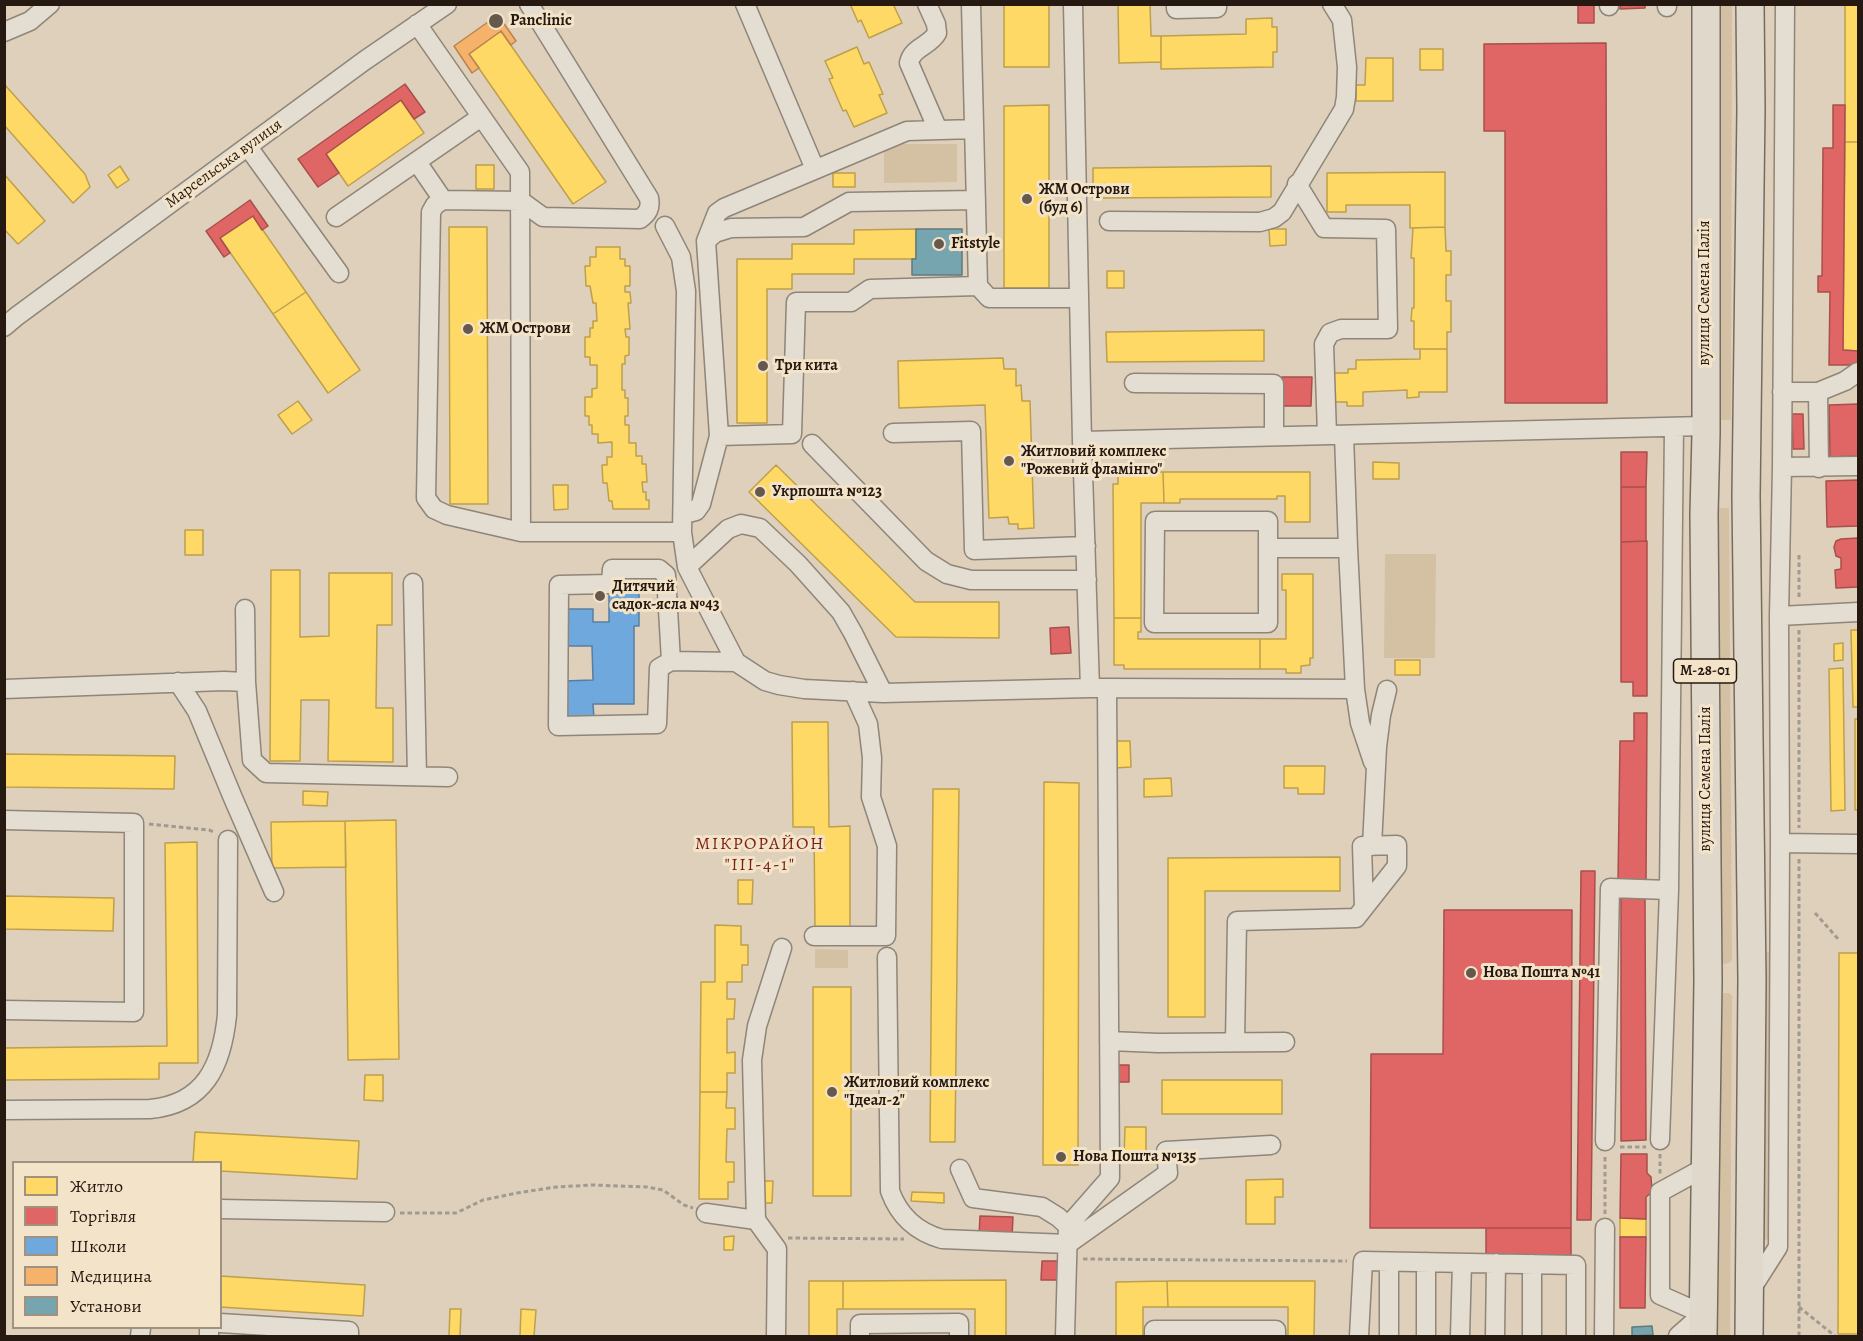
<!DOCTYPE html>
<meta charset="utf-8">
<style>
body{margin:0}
#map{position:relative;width:1863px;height:1341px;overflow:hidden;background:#ded0ba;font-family:Alegreya,serif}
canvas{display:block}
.frame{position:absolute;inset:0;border:6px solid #261911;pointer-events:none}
.legend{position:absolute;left:12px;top:1161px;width:210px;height:168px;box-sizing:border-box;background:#f3e3c8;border:2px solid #a1927f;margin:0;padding:8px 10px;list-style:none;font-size:18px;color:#261911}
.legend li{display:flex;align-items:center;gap:12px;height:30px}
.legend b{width:30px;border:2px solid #a1927f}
</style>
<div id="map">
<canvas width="1863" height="1341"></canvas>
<div class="frame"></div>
<ul class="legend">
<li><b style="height:16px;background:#ffd966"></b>Житло</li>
<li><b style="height:16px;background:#e06666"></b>Торгівля</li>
<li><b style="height:16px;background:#6fa8dc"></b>Школи</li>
<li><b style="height:16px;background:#f6b26b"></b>Медицина</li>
<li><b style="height:16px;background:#76a5af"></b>Установи</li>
</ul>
</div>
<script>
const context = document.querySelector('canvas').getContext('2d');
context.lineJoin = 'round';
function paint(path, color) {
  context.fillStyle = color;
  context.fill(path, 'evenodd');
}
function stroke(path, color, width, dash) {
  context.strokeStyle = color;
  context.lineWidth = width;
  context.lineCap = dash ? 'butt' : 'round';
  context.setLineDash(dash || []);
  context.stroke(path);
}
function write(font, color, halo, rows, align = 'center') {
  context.font = font + ' Alegreya,serif';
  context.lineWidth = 6;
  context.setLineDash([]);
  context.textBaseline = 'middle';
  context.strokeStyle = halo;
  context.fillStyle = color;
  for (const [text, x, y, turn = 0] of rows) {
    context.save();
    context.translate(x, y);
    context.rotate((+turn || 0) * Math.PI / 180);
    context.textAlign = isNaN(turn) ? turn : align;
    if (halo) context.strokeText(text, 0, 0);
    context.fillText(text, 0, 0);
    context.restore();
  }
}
paint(new Path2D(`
 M1732 4 1731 420H1719L1720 5Z
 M884 144H957V182L884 183Z
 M1718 508H1729L1732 960 1729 963 1723 964 1720 960Z
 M1385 554H1436L1435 658H1384Z
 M815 949 848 950V968H815Z
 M1759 952H1770L1771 1233 1768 1239 1765 1240 1761 1234Z
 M1724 993H1729L1732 996 1730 1336H1718L1721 997Z`), '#d4c1a3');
const homes = new Path2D(`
 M850 4H896L894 6 902 23 869 38 861 20 858 22Z
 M1004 4H1049V67H1004Z
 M1118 4H1150L1151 36H1161V62L1119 63Z
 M1845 4H1858V142H1845Z
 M1272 18V27H1277V52H1273V67L1161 69V36L1246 34V19Z
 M501 31 606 182 573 204 469 54Z
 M857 47 864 64 869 62 883 94 879 95 887 113 854 127 846 110 843 111 829 79 833 78 825 61Z
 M1420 49H1443V70H1420Z
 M1366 58H1393V101H1356V85H1365Z
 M4 84 85 174 90 187 73 203 4 125Z
 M401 100 424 133 348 186 326 154Z
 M1049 105V288H1004V106Z
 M1845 142H1858V351L1843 350Z
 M476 165H494V189H476Z
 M120 166 129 180 117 188 108 175Z
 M1271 166V197L1093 198V168Z
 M1445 172V227L1410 228V205H1346V212H1327V173Z
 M833 173H855V187H833Z
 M4 174 45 221 18 244 4 229Z
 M253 216 306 292 273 314 220 238Z
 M449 227H487L488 504H450Z
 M1445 227 1446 251H1451V275H1446V301H1451V332H1447V349H1414V321H1411L1412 308H1414V258H1411L1413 228Z
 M916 229V259H854V274H792V289H767V423H737V259H792V244H854V230Z
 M1269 229H1286V245L1270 246Z
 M596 247H620V259H625V266H630V286H625V292H630L631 303H628L630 329H625L626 337H629V355L625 356V364H622V390H625V398H628V416H625V425H629V443H636V456H642V464H646L647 482H642L643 492H646V500H649V509H613L612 501H609L607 483H603L602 465H607V457H612V442L598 443V434H592V425H589V416H585V397H592V389L597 388V365H590V357H585V337H590V328H593V321H597L596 303H593L590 286H586L585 266H590V257H596Z
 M1107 271H1124V288H1107Z
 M306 292 360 370 328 393 273 314Z
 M1264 330V361L1107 362 1106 332Z
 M1420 349H1447V392H1419V397L1407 398V390L1363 392V406H1347V402H1332V373H1348V369H1356V360L1420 359Z
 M1003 358 1004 369H1016V386L1021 385 1022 401H1030L1034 528 1018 529V524H1009L1008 517 989 518 985 405 899 408 898 361Z
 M298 401 312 420 292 434 278 415Z
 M1373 462 1399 463V479H1373Z
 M776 465 915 602H999V638L896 637 749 492Z
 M1127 472H1163L1164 503H1141V618H1114L1113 484H1118V476H1127Z
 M1163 472H1310V522H1285V496H1277V499H1180V503H1164Z
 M553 485H568V509L554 510Z
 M185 530H203V555H185Z
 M271 570H300V637L329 636V573H392V625H377L376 708H393V762L328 761 329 700H301L300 761H270Z
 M1282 574H1313V658H1310V665L1301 666V673H1286V669H1260V639H1286V590H1282Z
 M1114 618H1141V632H1138V639H1260V669H1124V665H1114Z
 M1851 630H1858V707H1853Z
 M1843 643V660L1834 661V644Z
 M1395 660H1420V675H1395Z
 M1843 668 1845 810 1831 811 1829 669Z
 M1855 719H1858V810H1855Z
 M792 722H828L829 827 850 826V930L815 931 814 827H793Z
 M1114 741H1130L1131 767 1114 768Z
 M4 754 175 756 174 789 4 787Z
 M1284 766H1325L1324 794H1298V788H1284Z
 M1171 778 1172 796 1144 797V779Z
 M1044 782 1079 783 1078 1165H1043Z
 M933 789H959L955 1142H930Z
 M303 791 328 792 327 806 303 805Z
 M396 820 399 1059 348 1060 345 821Z
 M345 821 346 867 272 868 271 822Z
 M197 842 198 1063H159V1079L4 1080V1048L167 1046 165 843Z
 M1340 857V891H1205V1017H1168V858Z
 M738 880H753L752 904H738Z
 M4 896 114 898 113 931 4 929Z
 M715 925 741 926V945H748V965H742V982H727V999H735L734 1019H727V1053L735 1052V1073H727V1092H700L701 982H715Z
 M1839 953H1858V1334H1838Z
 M813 987H851V1196H813Z
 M365 1075H383V1101L364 1100Z
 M1162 1080H1282V1114H1162Z
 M700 1092H727L726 1108H735V1129H727L726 1162H734V1182H728V1199H699Z
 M1125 1127H1146V1159H1124Z
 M195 1132 359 1141 357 1179 220 1171V1162H193Z
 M1283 1179V1197H1275V1224H1246V1180Z
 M759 1181H773L772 1203H759Z
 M912 1192 944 1193V1203L911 1201Z
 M1620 1218 1646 1219V1237H1620Z
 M734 1236 733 1250H724V1237Z
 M220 1276 365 1285 363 1316 220 1307Z
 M1006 1280V1336H975V1309H843V1281Z
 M809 1281H843V1309H837V1336H809Z
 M1167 1281 1168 1307H1143V1336H1116V1282Z
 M1167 1281H1315L1314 1336H1288V1307H1168Z
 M450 1309H461L460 1336H449Z
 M521 1309 536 1310 534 1336H520Z`);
paint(homes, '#ffd966');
stroke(homes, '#be9f4c', 1.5);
const shops = new Path2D(`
 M1578 4H1594V23H1578Z
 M1620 4H1645V8L1620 9Z
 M1606 43 1607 403H1505V131H1484V44Z
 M405 84 425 112 414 119 401 100 326 154 339 173 318 187 298 159Z
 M1833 105H1845L1843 350 1858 351V365H1829L1830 292H1818V276H1822L1823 148H1833Z
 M250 200 268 226 262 230 253 216 220 238 230 253 224 257 206 231Z
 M1282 377H1312L1311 406H1282Z
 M1858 404V456L1830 457 1829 405Z
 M1792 414H1803L1804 449H1793Z
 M1621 452H1647L1646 487H1621Z
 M1858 480V526L1827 527 1826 481Z
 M1621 487H1646V541L1621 542Z
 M1858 538V587L1836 588 1835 570 1841 569V558L1836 556 1834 547 1836 541 1841 539Z
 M1647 541V696H1633V682H1621V542Z
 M1069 627 1071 653 1051 654 1050 628Z
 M1634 713H1647L1646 882H1618L1620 741H1634Z
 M1581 871H1595L1591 1220H1577Z
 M1621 897H1645L1646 1140 1621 1141Z
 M1444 910H1572L1571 1228H1370L1371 1054H1443Z
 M1113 1065H1129V1082H1112Z
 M1621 1154H1647V1173L1651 1177 1652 1192 1646 1197V1219L1620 1218Z
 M980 1216 1013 1217 1012 1237 979 1236Z
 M1486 1228H1571V1256L1486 1257Z
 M1620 1237H1646L1645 1308H1620Z
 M1042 1261H1061V1280H1041Z`);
paint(shops, '#e06666');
stroke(shops, '#a84f4c', 1.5);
const schools = new Path2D(`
 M639 588V626H634V704H593L594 718 563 719V681L593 680 592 646H563L562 609H593V622H609V589Z`);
paint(schools, '#6fa8dc');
stroke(schools, '#597d9f', 1.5);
const health = new Path2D(`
 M498 15 516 41 511 45 501 31 469 54 479 68 472 73 454 46Z`);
paint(health, '#f6b26b');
stroke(health, '#b88450', 1.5);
const public = new Path2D(`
 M916 229H962V275H912V259H916Z
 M1652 1326 1653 1335 1632 1336V1327Z`);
paint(public, '#76a5af');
stroke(public, '#5e7b80', 1.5);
const minor = new Path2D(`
 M529 4 649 198C651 208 648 213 640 219L543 217 521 201 443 200 435 205 431 212 426 498 434 509 447 515 521 532H682
 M745 4 815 169
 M927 4 936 24 937 33C930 46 912 47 909 63L938 130
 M971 4 978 286 989 298H1079
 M1176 4V9L1217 8V4
 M1609 4V6
 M1667 7V4
 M417 24 520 172 521 532
 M4 32 30 21 50 4
 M248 147 339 273
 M417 162 443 200
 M1297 184 1324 228 1386 229 1388 329H1341L1330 333 1324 344 1327 435
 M336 217 481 117
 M1109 221 1260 222 1274 218 1282 212 1344 109 1346 97 1347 67 1342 20 1332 4
 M665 226 681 257 686 291 682 532 687 567 736 662 765 681 779 685 804 689 883 693 1090 688
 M706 241 717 213 724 208 907 131 974 129
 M4 327 17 316 364 61 447 4
 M1134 383 1274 384V436
 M1782 392H1818L1845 381 1858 372
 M1818 392 1819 468
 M893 433 971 431 974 550 1086 546
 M719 436 792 434 796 302H851L870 289 978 286
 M1082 441 1705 426
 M812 444 926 561 947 574 971 580H1087
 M1782 467 1858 466
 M684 514 696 511 701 504 719 436 706 241 715 233 731 228 804 227 849 202 976 200
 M1155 521H1268V623H1154Z
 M1268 548H1348
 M687 567 728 529 741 524 760 528 798 564 841 612 853 633 883 693
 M413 583 417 776
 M245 609 246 682
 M1779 616 1858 612
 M671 661 659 668 657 724 558 726 559 585 611 584 612 569H659L666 575 671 661 736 662
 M178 682 197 711 233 798 274 892
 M1107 688 1355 689 1348 548 1344 435
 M4 689 224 681 246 682 252 760 266 773 448 777
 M1355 689 1360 723 1373 762
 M4 820 134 823V1012L4 1010
 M1780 843 1858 844
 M1372 846 1377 747 1381 715 1387 690
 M814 936H886L887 846 871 797 872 758 868 724 853 691
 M887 957 890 1191C899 1216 917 1232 942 1239L1068 1244 1168 1173 1166 1151 1271 1145
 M1109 1041 1158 1043 1285 1042
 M1235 1042 1237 921 1356 918 1397 866V845L1362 846 1364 908
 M4 1110 150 1109C205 1104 222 1065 227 1015L228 840
 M1660 1140 1669 890 1674 427
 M1605 1141 1610 888 1669 890
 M960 1169 973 1198 1042 1207 1058 1217 1068 1226
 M220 1209 385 1212
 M706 1213 756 1220
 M1750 1291 1778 1247 1780 843 1779 616 1782 467 1785 4
 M220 1323 349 1331V1336
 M140 1336 141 1328
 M209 1336V1328
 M776 1336 777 1249 756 1220 752 1060 757 1026 782 948
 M860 1336V1324L959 1323V1336
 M1065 1336 1068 1226 1110 1178 1107 688H1090L1082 441 1073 4
 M1154 1336V1330H1276V1336
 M1359 1336 1363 1261 1576 1265V1336
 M1389 1336V1262
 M1426 1336V1262
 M1460 1336 1462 1263
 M1495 1336 1496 1263
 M1532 1336V1264
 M1604 1336 1605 1228
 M1678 1336 1703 1314 1660 1295V1192L1704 1168`);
const highway = new Path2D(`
 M1703 1336 1708 981 1704 514 1706 433V4
 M1749 1336 1752 980 1746 496 1751 109 1750 4`);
stroke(minor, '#8f8578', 21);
stroke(highway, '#756c61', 30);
stroke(new Path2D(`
 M1799 555V600
 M1799 630V828
 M149 824 209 830 214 832
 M1815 913 1840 941
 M1620 1147H1646
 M1660 1154V1175
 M1605 1157V1214
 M400 1213H456L483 1200 517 1193 556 1187 593 1185 647 1187 663 1190 684 1205 693 1208
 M788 1238 904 1239
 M1083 1259 1347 1261
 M1799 1307 1835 1336
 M1799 1336V858`), '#a19a91', 3, [4.5, 3]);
stroke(minor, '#e4ddd2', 18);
stroke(highway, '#e0d8ca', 27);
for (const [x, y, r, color] of [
 [496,21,8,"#66594c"],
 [1027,199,6,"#66594c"],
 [939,244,6,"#66594c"],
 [468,329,6,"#66594c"],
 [763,366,6,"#66594c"],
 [1009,461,6,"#66594c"],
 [760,492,6,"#66594c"],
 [600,596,6,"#66594c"],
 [1471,973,6,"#66594c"],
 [832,1092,6,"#66594c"],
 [1061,1157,6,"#66594c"]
]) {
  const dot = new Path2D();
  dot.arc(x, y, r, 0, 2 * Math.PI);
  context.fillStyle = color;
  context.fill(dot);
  stroke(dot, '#f3e3c8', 2);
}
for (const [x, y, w] of [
 [1705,671,63]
]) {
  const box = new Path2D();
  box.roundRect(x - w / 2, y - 12, w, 24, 4.5);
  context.fillStyle = '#f3e3c8';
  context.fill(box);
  stroke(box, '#261911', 1.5);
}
write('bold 15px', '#261911', null, [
 ["М-28-01",1705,671]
]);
write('bold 16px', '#261911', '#f3e3c8', [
 ["Panclinic",510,21],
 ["ЖМ Острови",1039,190],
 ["(буд 6)",1039,208],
 ["Fitstyle",951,244],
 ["ЖМ Острови",480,329],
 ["Три кита",775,366],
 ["Житловий комплекс",1021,452],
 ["\"Рожевий фламінго\"",1021,470],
 ["Укрпошта №123",772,492],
 ["Дитячий",612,587],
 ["садок-ясла №43",612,605],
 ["Нова Пошта №41",1483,973],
 ["Житловий комплекс",844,1083],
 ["\"Ідеал-2\"",844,1101],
 ["Нова Пошта №135",1073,1157]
], 'left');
write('16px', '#261911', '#f3e3c8', [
 ["Марсельська вулиця",224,164,-36],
 ["вулиця Семена Палія",1705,293,-90],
 ["вулиця Семена Палія",1706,779,-90]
]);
context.letterSpacing = '1.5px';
write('18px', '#7a1f14', '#f3e3c8', [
 ["МІКРОРАЙОН",760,845],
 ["\"ІІІ-4-1\"",760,866]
]);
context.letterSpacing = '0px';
</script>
